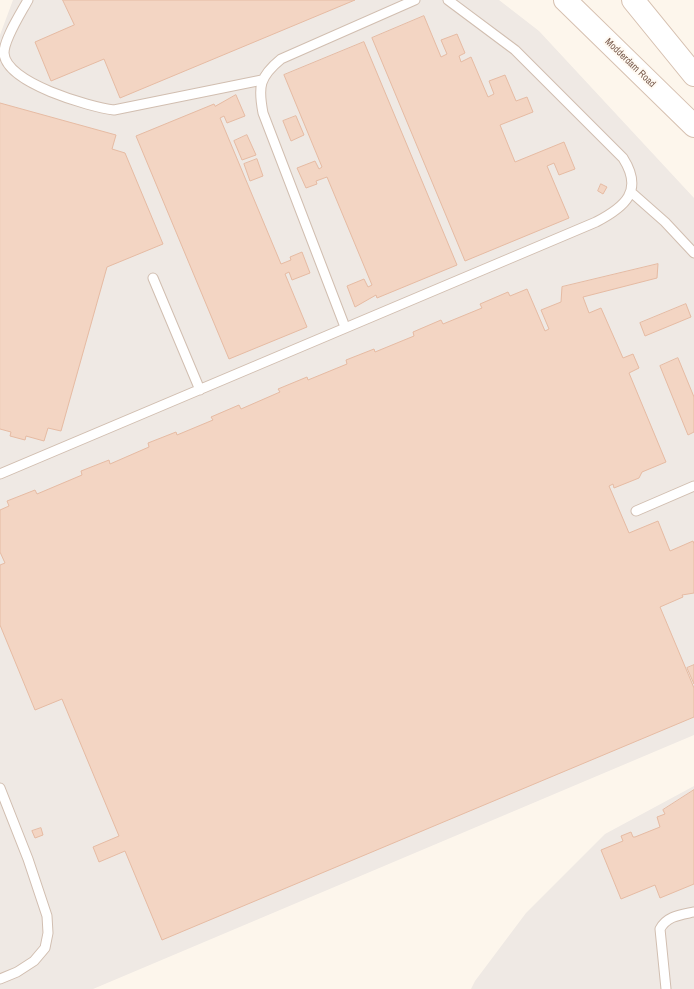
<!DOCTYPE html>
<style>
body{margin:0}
canvas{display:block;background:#fdf6ec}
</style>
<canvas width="694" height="989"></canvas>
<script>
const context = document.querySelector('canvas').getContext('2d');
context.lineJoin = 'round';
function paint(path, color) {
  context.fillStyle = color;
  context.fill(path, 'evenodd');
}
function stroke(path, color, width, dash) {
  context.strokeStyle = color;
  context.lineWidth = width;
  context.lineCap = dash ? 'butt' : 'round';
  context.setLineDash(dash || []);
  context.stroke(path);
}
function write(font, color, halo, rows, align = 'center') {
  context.font = font + ' "Archivo Narrow",sans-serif';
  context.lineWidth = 4;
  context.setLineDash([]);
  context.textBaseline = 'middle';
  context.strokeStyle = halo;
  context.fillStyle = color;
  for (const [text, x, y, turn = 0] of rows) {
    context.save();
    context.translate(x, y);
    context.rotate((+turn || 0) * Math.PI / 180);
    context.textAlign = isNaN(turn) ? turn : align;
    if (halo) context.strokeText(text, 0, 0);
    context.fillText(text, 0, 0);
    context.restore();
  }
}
paint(new Path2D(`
 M13 0H499L539 31 694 198V735L93 989H0V35Z
 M694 786V989H471L475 981 526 913 605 834Z`), '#efe9e4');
const building = new Path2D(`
 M63 0H355L120 98 104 59 51 81 35 42 74 25Z
 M424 16 441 57 447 54 441 40 457 34 465 53 459 56 461 62 471 57 488 97 494 94 489 81 505 75 516 101 527 97 533 112 500 125 515 162 564 142 575 169 559 175 554 163 547 166 569 218 465 261 372 38Z
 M364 42 457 265 377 298 376 295 355 307 347 286 364 279 368 287 372 285 327 177 316 181 317 184 306 188 297 168 315 161 319 169 322 167 284 75Z
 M236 95 245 116 227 123 224 116 220 118 281 264 291 260 290 257 302 252 310 273 292 280 289 272 285 274 307 327 229 359 136 136 214 104 215 106Z
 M0 103 116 135 112 149 125 153 163 244 107 267 61 431 48 428 44 441 26 436 25 440 10 436 11 432 0 429Z
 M296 116 304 135 291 141 283 121Z
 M247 135 256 155 242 160 234 141Z
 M257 159 263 176 250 181 244 164Z
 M601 184 607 187 603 194 598 191Z
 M658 264 657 278 583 297 589 313 601 308 623 358 633 354 639 368 629 373 666 462 642 472 639 478 614 488 613 484 609 486 629 533 658 521 670 551 693 541 694 544V593L682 595 683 597 660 607 694 688V717L162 940 125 851 99 862 93 847 119 836 62 699 35 710 0 625V565L5 563 0 552V510L9 506 7 501 35 490 37 494 82 475 81 471 109 460 110 464 149 447 148 443 176 432 177 435 213 420 211 417 239 405 241 409 280 392 278 389 307 377 308 380 347 364 346 360 374 349 375 352 414 336 413 332 441 320 443 324 482 308 480 304 508 292 510 296 527 289 545 331 549 329 541 310 561 302 562 287Z
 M686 304 691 317 645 336 640 323Z
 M678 358 694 397V432L688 435 660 366Z
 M694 665V684L687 668Z
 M694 790V884L660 898 655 885 621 899 601 850 623 841 621 836 631 832 633 837H635L660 827 657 817 665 814 663 810Z
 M41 828 43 835 35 838 32 831Z`);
paint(building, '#f3d5c3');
stroke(building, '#e6bba3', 1);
const lane = new Path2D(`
 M28 0C21 13 4 39 4 53 5 83 90 107 114 110L262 80
 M631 192 665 222 694 253
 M153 278 200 390
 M345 327 263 113C258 87 259 77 281 59L415 0
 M0 474 596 222C625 207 644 191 623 158L515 50 448 0
 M636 511 694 486
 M0 788 28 859 47 916 48 933 45 948 34 961 17 972 0 979
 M666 989 660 929C667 916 680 915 694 912`);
const secondary = new Path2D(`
 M565 0 694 126
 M633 0 694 75`);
stroke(lane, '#d1beb0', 11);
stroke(secondary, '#d6c0b0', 24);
stroke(lane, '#fff', 9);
stroke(secondary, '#fff', 22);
write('10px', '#7a5c4d', '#fffaf3', [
 ["Modderdam Road",630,63,44]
]);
</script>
